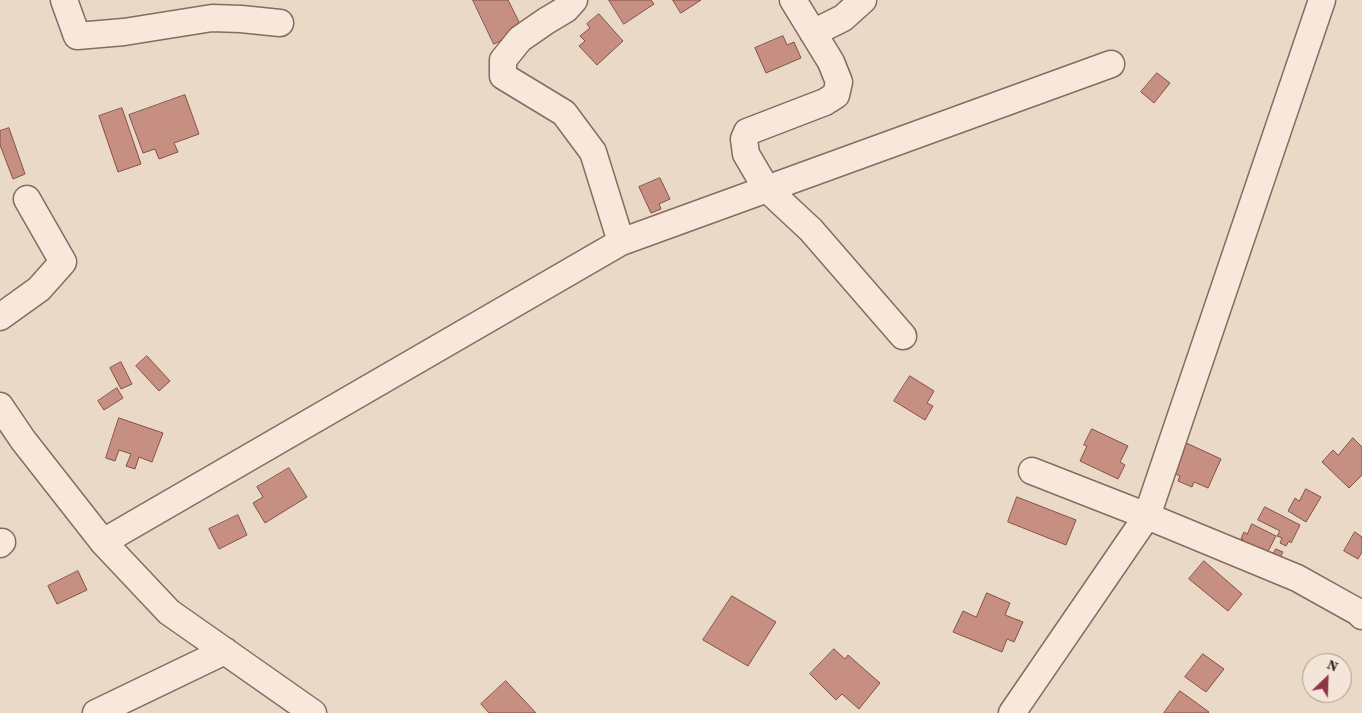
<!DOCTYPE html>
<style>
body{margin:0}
#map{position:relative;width:1362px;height:713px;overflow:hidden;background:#ebd9c8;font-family:"Source Serif 4",serif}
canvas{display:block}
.north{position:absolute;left:1302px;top:653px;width:50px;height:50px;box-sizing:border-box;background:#f3e5d7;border:1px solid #a8998e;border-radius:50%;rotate:24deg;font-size:14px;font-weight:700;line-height:20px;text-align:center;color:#372721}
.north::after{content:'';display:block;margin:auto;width:18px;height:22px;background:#913348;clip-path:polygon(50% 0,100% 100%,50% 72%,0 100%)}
</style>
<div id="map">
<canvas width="1362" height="713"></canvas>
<div class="north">N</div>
</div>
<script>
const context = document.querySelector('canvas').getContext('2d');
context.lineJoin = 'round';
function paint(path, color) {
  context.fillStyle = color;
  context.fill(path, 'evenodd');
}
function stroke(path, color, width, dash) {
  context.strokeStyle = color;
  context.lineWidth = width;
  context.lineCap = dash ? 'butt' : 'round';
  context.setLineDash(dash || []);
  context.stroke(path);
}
const building = new Path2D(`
 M473 0H508L523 30 494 44Z
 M609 0H651L654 4 624 24Z
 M673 0H701L681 13Z
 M599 14 623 41 597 65 579 46 585 41 580 36 590 28 587 24Z
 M783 36 787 45 794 42 801 58 766 73 755 48Z
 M1157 73 1170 83 1154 103 1141 92Z
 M185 95 199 134 174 143 178 152 159 159 155 149 143 153 129 115Z
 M122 108 141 164 118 172 99 116Z
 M9 128 25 174 13 179 0 145V131Z
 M660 178 670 199 659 204 661 209 651 213 639 187Z
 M147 356 170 381 159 391 136 366Z
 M121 362 132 384 121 389 110 368Z
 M910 376 934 391 927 403 933 406 925 420 894 401Z
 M117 388 123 398 104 410 98 401Z
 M119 418 163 433 152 462 139 457 135 469 126 466 131 454 119 450 115 461 106 458Z
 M1092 429 1128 446 1120 462 1125 465 1118 479 1080 461 1087 446 1084 445Z
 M1353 438 1362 447V475L1349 488 1322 462 1333 450 1338 455Z
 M1182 441 1221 459 1208 488 1194 482 1192 487 1178 481 1180 476 1169 471Z
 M289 468 307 497 265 523 253 503 263 497 257 487Z
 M1306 489 1321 497 1306 522 1288 511 1295 498 1299 501Z
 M1017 497 1076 520 1066 545 1008 522Z
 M1265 507 1300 525 1291 543 1289 541 1286 546 1280 543 1282 538 1277 536 1280 531 1258 520Z
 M238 515 247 535 219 549 209 529Z
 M1252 524 1276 536 1264 559 1240 547 1244 540 1241 539 1244 532 1247 534Z
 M1355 532 1362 537V552L1358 559 1344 551Z
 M1276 549 1283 552 1277 563 1270 560Z
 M1204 561 1242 594 1228 611 1189 579Z
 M78 571 87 590 57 604 48 586Z
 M987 593 1010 603 1005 615 1023 622 1014 642 1007 639 1002 652 953 632 963 611 976 617Z
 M732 596 776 622 748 666 703 640Z
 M834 649 845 659 848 655 880 683 859 709 842 694 836 700 810 674Z
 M1203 654 1224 669 1206 692 1185 677Z
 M506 681 536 713H489L481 704Z
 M1180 691 1209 712 1208 713H1164Z`);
paint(building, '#c78f81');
stroke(building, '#835146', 1);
const minor = new Path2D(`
 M64 0 77 36 124 32 212 18 241 19 280 23
 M574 0 566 9 546 21 520 39 503 60V76L564 113 593 152 621 242
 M793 0 831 62 839 82 836 95 825 102 747 132 744 139 746 154 766 188 811 230 903 336
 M813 33 843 18 863 0
 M0 317 39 289 63 262 27 199
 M0 406 23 440 103 542 169 612 313 713
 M1032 471 1147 516 1297 578 1358 612 1362 616
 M103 542 621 242 1111 64
 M0 544 2 542
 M96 713 225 651
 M1012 713 1147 516 1322 0`);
stroke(minor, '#866b5e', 29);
stroke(minor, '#f7e8db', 26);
</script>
